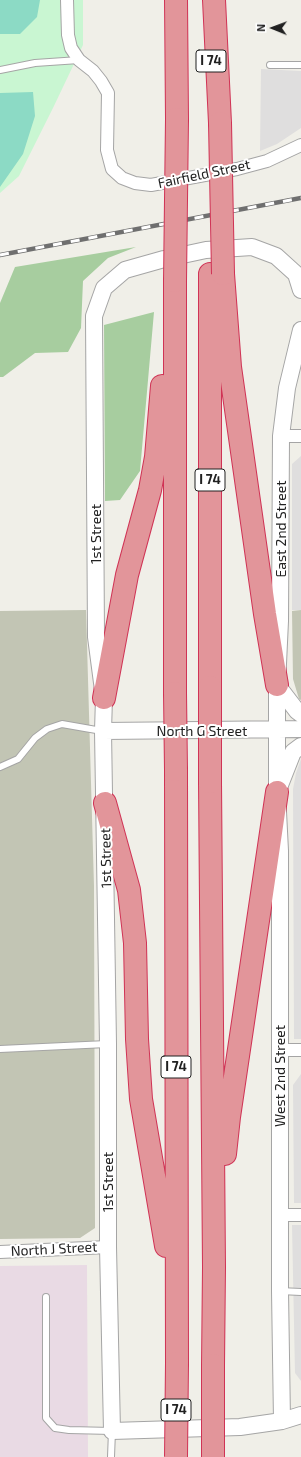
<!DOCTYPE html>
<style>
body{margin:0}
#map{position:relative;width:301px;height:1457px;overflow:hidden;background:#f0efe8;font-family:"Exo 2",sans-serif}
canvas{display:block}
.north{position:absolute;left:253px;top:8px;width:40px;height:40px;-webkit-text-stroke:3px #fff;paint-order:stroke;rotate:271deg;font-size:11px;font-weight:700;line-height:16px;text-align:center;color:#212121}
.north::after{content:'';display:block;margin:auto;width:14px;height:18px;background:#212121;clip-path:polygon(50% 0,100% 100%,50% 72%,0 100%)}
</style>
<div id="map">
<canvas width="301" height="1457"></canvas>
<div class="north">N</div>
</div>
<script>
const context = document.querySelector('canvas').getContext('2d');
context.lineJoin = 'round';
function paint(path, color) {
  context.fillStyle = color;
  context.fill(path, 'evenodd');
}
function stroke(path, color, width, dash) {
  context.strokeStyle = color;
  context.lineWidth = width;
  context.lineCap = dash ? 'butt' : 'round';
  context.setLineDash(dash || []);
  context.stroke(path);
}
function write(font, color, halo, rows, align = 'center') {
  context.font = font + ' "Exo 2",sans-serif';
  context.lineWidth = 4;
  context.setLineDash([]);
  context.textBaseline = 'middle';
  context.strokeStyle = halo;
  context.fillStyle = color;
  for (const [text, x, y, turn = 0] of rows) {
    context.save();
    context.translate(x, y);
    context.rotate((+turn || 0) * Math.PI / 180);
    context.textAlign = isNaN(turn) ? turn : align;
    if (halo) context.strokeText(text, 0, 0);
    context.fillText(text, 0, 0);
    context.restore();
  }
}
paint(new Path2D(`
 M261 69 301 71V128L277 144 260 151Z
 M301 456V610H292V464Z
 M301 759V1039H294L293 789 296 773Z
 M301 1074V1203H294L293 1085Z
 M292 1225H301V1381L295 1373Z`), '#dfdede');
paint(new Path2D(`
 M87 1265 88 1457H0V1266Z`), '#e9dae4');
paint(new Path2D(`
 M86 610 94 886 95 1228 80 1238 0 1239V611Z
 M301 610V700L299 699 293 679 292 611Z`), '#c2c5b4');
paint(new Path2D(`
 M136 247 108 258 83 281 81 328 68 352 35 353 3 377H0V303L15 267Z
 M154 312 140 471 120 500 105 501 104 325Z`), '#a7cd9f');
paint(new Path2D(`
 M0 0H83V45L53 108 19 176 0 193Z`), '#c9f6d2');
paint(new Path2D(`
 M0 0H40L37 17 20 34H0Z
 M33 92 35 116 23 154 0 187V93Z`), '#8cdac5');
const service = new Path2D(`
 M270 65H301
 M0 70 35 63 79 60
 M0 767 18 759 35 738 47 729 62 724 102 731
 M0 1049 107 1044
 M280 1291 301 1292
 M46 1297V1418L55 1428 69 1430 112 1431 111 1457`);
const minor = new Path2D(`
 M67 0 68 35 71 48 79 60 93 71 101 81 108 93 107 150 112 169 122 178 135 183 151 185 237 169 267 161 301 145
 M281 436H301
 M280 1050H301
 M280 1215H301
 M0 1252 108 1247`);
const tertiary = new Path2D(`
 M301 290 296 274 276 256 252 247 206 250 164 259 125 270 104 288 94 316 96 637 104 698 103 731 108 1044V1247L112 1431 240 1427 282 1421 301 1415
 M277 685 297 711 301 714
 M103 731 301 729
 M280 785 293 752 301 746
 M282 1421 280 1291V851L277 792V685L280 621 281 436 287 388 301 330`);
const motorway = new Path2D(`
 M176 0 177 119
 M214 0 220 123
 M223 274 230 367 265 614 277 685
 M175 281V693
 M210 687V274
 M104 698 127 575 150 490 156 457 162 386
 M176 770 177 1363
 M210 782 214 1267 213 1365
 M105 803 129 890 135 943 137 1039 141 1099 166 1246
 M225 1154 229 1117 277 792`);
stroke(service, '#a5a5a5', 8);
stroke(minor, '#a5a5a5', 14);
stroke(tertiary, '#a5a5a5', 18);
stroke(motorway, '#d03355', 24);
stroke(service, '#fff', 6);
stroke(minor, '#fff', 12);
stroke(tertiary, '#fff', 16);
stroke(motorway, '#e2959a', 22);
const rail = new Path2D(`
 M0 255 301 198`);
stroke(rail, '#6f6f6f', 4.5);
stroke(rail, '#fff', 3, [9]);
const motorwayBridge = new Path2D(`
 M220 123 223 274
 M175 281 177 119
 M175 693 176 770
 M210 782V687
 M176 1457 177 1363
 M213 1457V1365`);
stroke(motorwayBridge, '#d03355', 24, []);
stroke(motorwayBridge, '#e2959a', 22);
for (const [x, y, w] of [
 [211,61,30],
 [210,480,30],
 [176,1067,30],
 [176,1410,30]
]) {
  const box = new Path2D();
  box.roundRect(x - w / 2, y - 11, w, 22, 3);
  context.fillStyle = '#fff';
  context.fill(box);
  stroke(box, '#212121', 1);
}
write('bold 13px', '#212121', null, [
 ["I 74",211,61],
 ["I 74",210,480],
 ["I 74",176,1067],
 ["I 74",176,1410]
]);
write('14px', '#212121', '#fff', [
 ["Fairfield Street",204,174,-12],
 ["East 2nd Street",281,529,-90],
 ["1st Street",96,534,-90],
 ["North G Street",202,731],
 ["1st Street",106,858,-91],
 ["West 2nd Street",280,1076,-90],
 ["1st Street",108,1182,-90],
 ["North J Street",54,1249,-3]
]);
</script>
